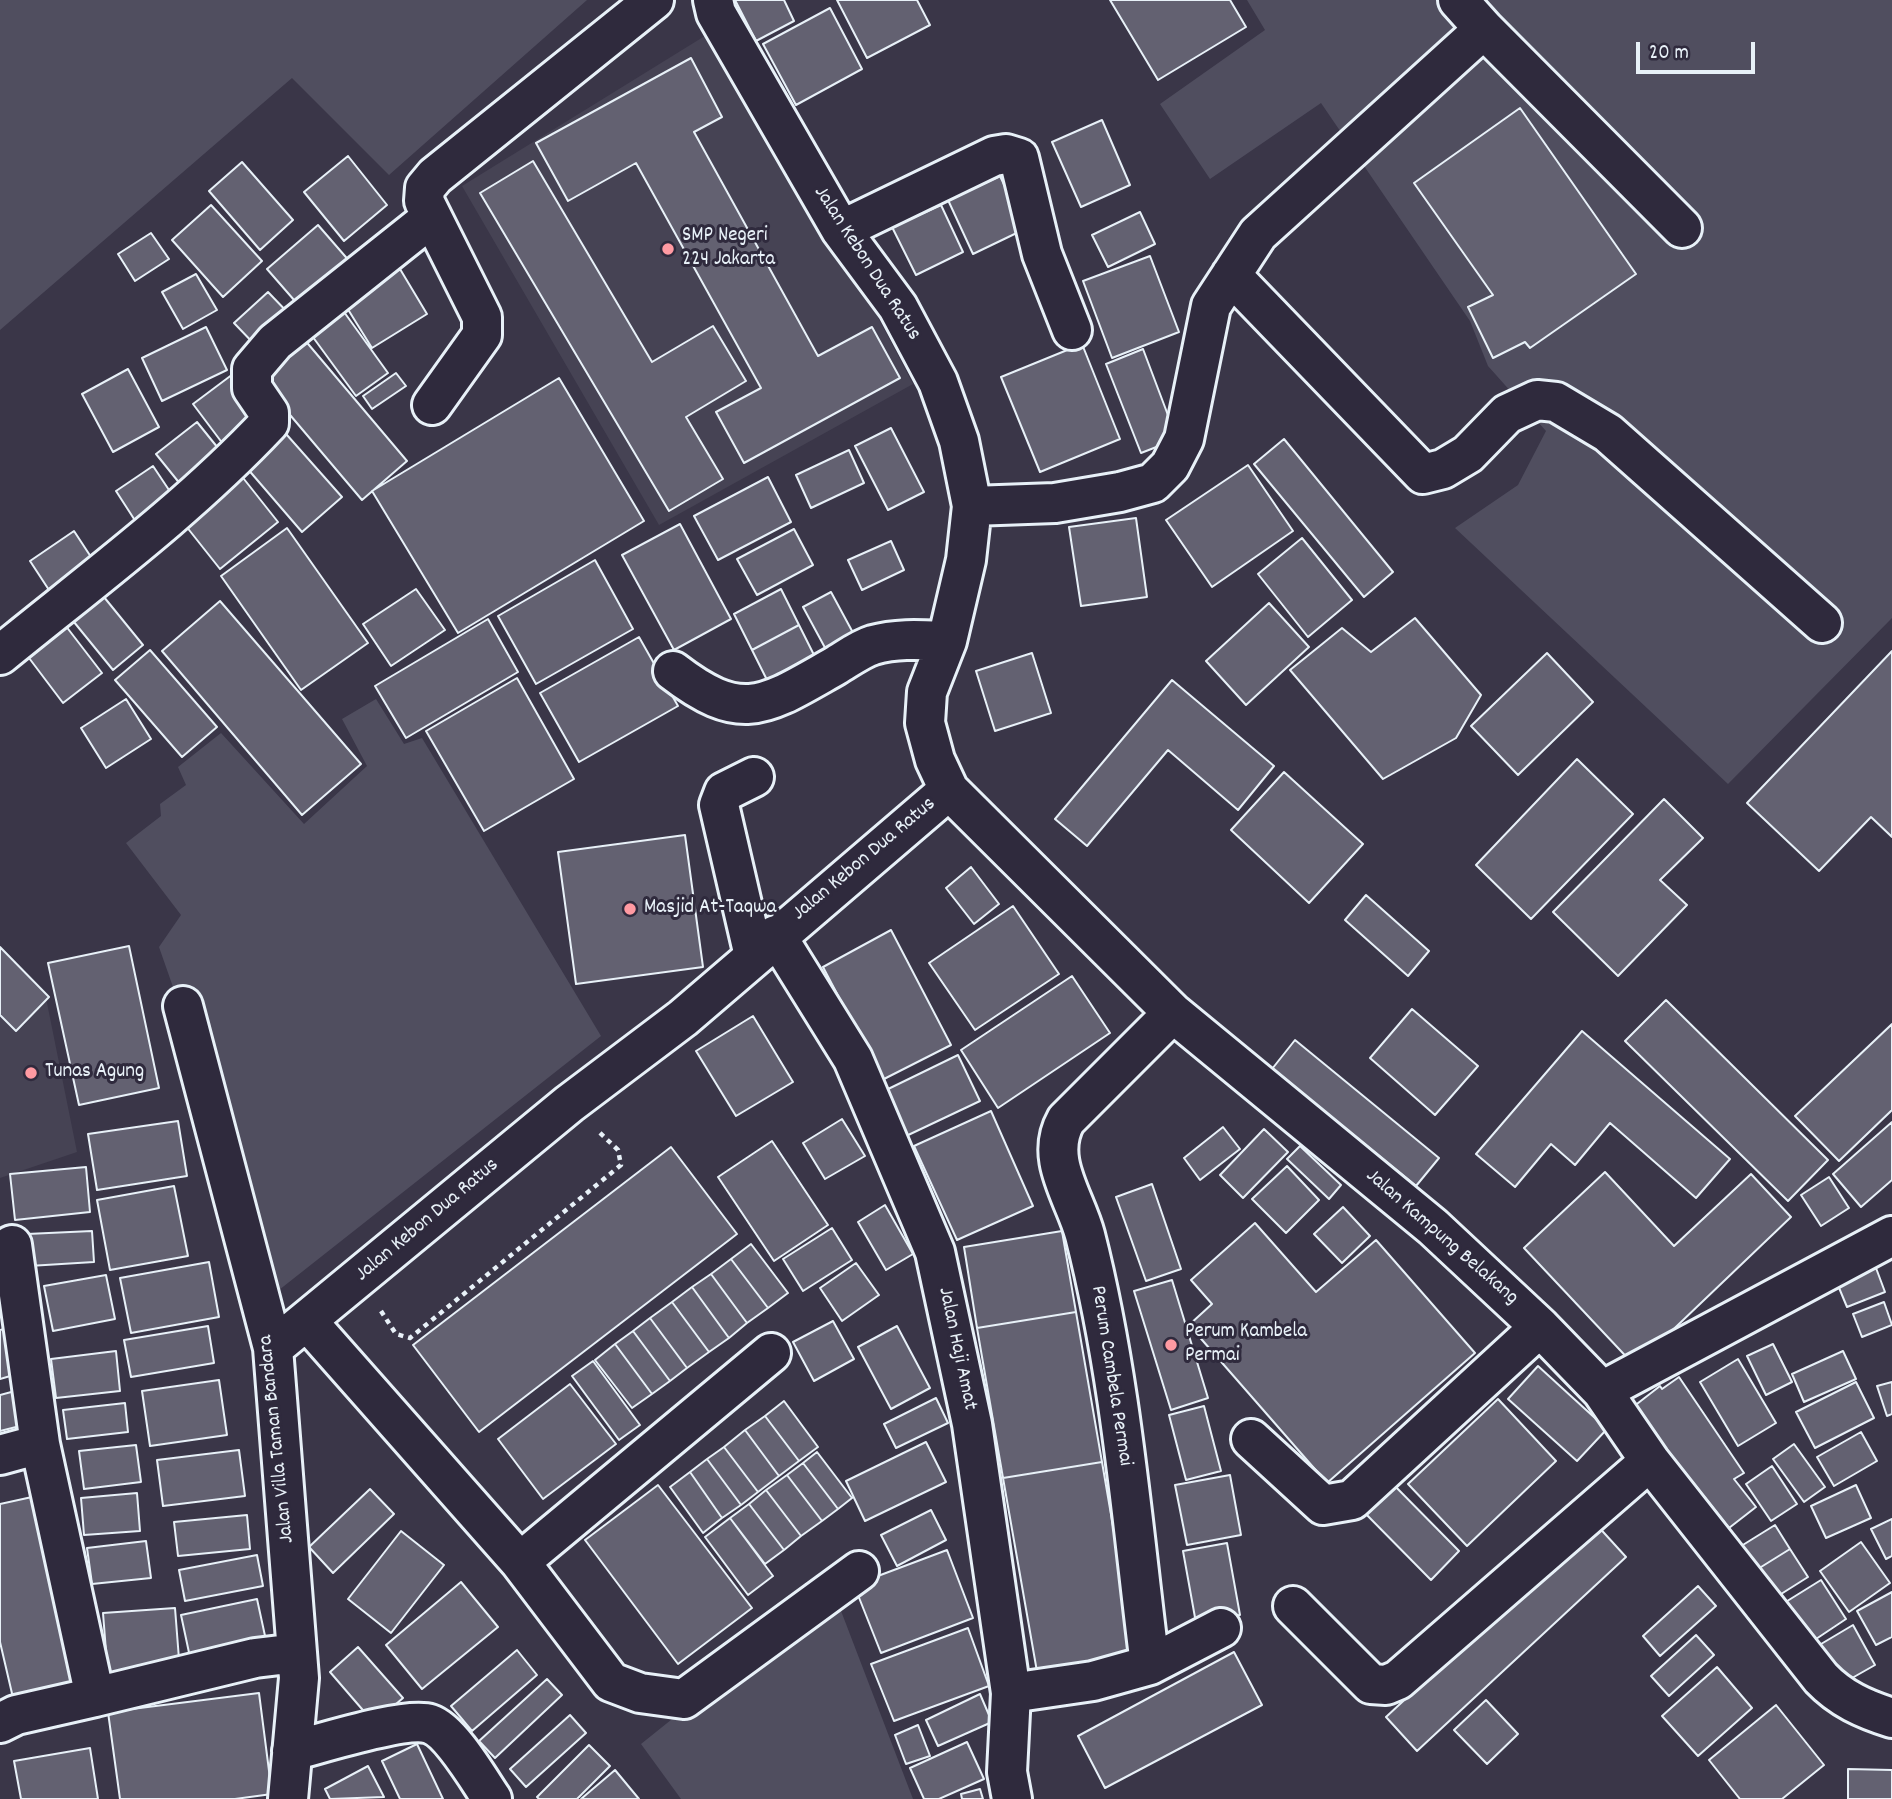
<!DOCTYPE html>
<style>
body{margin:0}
#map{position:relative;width:1892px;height:1799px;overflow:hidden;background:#3a3648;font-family:Dekko,sans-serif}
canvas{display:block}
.scale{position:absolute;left:1636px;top:42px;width:119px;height:32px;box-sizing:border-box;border:4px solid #e8f1f8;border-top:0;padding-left:9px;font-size:21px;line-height:24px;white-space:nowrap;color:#e8f1f8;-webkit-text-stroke:5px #2f2a3d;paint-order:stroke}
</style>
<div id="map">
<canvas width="1892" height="1799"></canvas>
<div class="scale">20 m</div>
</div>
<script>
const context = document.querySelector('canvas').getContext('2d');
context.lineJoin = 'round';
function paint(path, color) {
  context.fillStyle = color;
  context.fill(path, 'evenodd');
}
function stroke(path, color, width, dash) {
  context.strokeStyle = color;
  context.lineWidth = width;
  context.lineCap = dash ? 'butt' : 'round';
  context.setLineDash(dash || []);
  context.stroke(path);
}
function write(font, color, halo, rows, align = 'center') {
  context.font = font + ' Dekko,sans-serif';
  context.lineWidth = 6;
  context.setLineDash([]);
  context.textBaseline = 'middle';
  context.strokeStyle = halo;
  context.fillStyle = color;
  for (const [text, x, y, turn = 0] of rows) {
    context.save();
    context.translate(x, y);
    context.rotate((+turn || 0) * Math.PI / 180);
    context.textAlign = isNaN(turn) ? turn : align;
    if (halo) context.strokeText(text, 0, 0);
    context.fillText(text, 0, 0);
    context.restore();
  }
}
paint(new Path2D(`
 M708 34 875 312 913 384 659 525 462 186Z
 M0 947 45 993 77 1152 0 1178Z`), '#464354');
paint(new Path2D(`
 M0 0H587L389 175 292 78 0 330Z
 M1247 0H1892V618L1728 784 1455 528 1518 485 1546 431 1488 366 1470 321 1321 103 1210 179 1160 104 1265 30Z
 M376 699 404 744 422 738 601 1036 279 1290 159 947 181 915 126 843 161 816 160 804 186 785 178 767 221 733 304 824 367 766 342 719Z
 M833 1590 913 1799H681L641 1744Z`), '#504e5f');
const building = new Path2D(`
 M735 0H784L794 21 756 41Z
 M837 0H917L930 25 867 58Z
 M1110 0H1230L1246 27 1158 80Z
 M830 8 862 69 796 105 763 44Z
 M691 58 722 117 694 132 818 356 872 327 900 378 744 463 716 412 761 388 636 163 568 201 536 143Z
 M1520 108 1636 274 1530 348 1525 342 1493 358 1468 307 1493 295 1414 183Z
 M1102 120 1130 185 1081 207 1052 142Z
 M348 156 387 205 344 241 304 192Z
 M533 161 652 362 713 326 746 381 686 417 723 479 669 511 480 193Z
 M242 162 293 220 260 250 209 191Z
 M1000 176 1025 229 973 254 948 200Z
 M211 205 262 261 223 297 172 240Z
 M941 205 963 252 916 275 892 227Z
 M1140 212 1155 244 1108 267 1092 235Z
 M318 225 351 263 301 308 267 269Z
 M151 233 169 259 135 281 118 254Z
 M1150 256 1179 332 1112 358 1083 281Z
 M400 269 427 314 372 348 344 303Z
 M196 274 217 310 183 329 162 292Z
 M268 292 292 317 258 348 234 323Z
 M339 305 388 373 356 396 307 329Z
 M206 327 227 370 162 401 142 358Z
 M298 332 407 461 362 500 252 370Z
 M1082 344 1120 439 1040 472 1001 377Z
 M1143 349 1177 439 1141 453 1106 364Z
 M128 369 159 427 113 452 82 394Z
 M396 373 406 386 372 409 363 396Z
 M233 374 266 417 226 448 193 404Z
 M559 378 644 521 458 633 372 491Z
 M197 422 222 453 181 485 156 454Z
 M279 426 342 497 302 532 240 460Z
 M891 428 924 492 888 510 855 446Z
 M1284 439 1393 572 1364 597 1254 464Z
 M849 450 864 483 811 508 796 475Z
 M1248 465 1293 531 1212 587 1166 520Z
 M153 466 173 496 136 522 116 491Z
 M236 469 278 522 220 569 178 516Z
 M768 477 791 522 718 560 694 516Z
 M1136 518 1147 597 1081 606 1069 527Z
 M680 524 731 619 674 650 622 555Z
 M287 528 368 643 301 690 221 576Z
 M794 529 813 565 757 595 737 559Z
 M74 531 93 560 49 590 30 561Z
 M1302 538 1352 600 1308 637 1258 574Z
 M891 541 904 570 862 590 848 560Z
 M595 560 633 629 536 684 498 616Z
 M95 586 143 645 113 670 65 611Z
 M416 589 445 630 391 666 363 624Z
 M781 589 799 625 752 650 734 614Z
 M831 592 858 642 830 657 803 607Z
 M220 601 361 764 302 815 162 651Z
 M1269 603 1309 647 1246 705 1206 661Z
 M1415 618 1481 695 1456 738 1383 779 1290 670 1342 628 1371 652Z
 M488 619 518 672 406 738 375 686Z
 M62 621 102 673 63 703 23 650Z
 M799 625 822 671 775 696 752 650Z
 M639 637 678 706 579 762 540 693Z
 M150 650 217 727 182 757 115 680Z
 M1892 651V837L1871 817 1819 871 1747 803Z
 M1032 653 1051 713 995 731 976 671Z
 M1547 653 1593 702 1518 775 1471 726Z
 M517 678 574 779 484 831 426 731Z
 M1172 680 1274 766 1238 810 1168 750 1087 846 1055 819Z
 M126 699 151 739 106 768 81 728Z
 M1577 759 1633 814 1531 919 1476 865Z
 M1284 772 1363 844 1309 903 1231 830Z
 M1664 799 1703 838 1660 880 1687 905 1618 976 1553 912Z
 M685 835 703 967 576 984 558 852Z
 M971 867 999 904 974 924 946 888Z
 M1366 895 1429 951 1408 976 1345 920Z
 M1013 906 1059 974 975 1030 929 963Z
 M891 930 951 1045 882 1080 823 967Z
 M129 946 159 1088 79 1105 48 963Z
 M0 947 49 997 16 1031 0 1015Z
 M1072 976 1110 1033 998 1108 961 1050Z
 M1666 1000 1828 1160 1788 1201 1625 1041Z
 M1412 1009 1478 1066 1435 1115 1370 1058Z
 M753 1016 793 1082 736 1116 696 1051Z
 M1892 1024V1110L1839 1161 1795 1116Z
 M1582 1031 1730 1159 1696 1198 1610 1123 1575 1165 1551 1144 1515 1187 1476 1154Z
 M1295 1040 1439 1158 1416 1186 1272 1069Z
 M958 1055 980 1101 904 1137 882 1092Z
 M991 1111 1033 1206 957 1240 914 1146Z
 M842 1119 865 1156 825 1179 803 1143Z
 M178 1121 187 1176 97 1190 88 1134Z
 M1892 1122V1180L1861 1207 1833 1174Z
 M1223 1127 1240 1149 1200 1180 1184 1158Z
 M1264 1129 1288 1152 1243 1198 1220 1175Z
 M772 1141 828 1225 774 1261 718 1177Z
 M1300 1146 1341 1185 1329 1199 1287 1159Z
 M671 1147 737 1234 479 1432 413 1345Z
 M1287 1166 1319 1200 1286 1233 1252 1199Z
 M86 1167 90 1212 15 1220 10 1174Z
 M1605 1172 1674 1246 1751 1174 1791 1217 1635 1366 1524 1248Z
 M1829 1177 1849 1208 1821 1226 1801 1195Z
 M1152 1184 1181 1269 1146 1281 1116 1197Z
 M174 1186 188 1256 110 1270 97 1200Z
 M885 1205 913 1254 886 1270 858 1222Z
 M1343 1207 1370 1236 1342 1263 1314 1234Z
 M1255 1223 1316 1292 1376 1240 1475 1353 1327 1483 1189 1325 1212 1304 1191 1280Z
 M832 1228 852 1260 803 1291 783 1259Z
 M92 1231 94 1262 29 1266 27 1234Z
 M1062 1231 1076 1312 977 1328 964 1247Z
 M751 1244 788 1293 768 1308 731 1259Z
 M731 1259 768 1308 747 1323 711 1274Z
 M209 1262 219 1317 131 1333 120 1278Z
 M856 1263 879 1295 842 1321 820 1288Z
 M1876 1268 1885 1292 1847 1307 1837 1283Z
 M711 1274 747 1323 729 1338 692 1287Z
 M106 1275 115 1319 53 1331 44 1286Z
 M1172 1280 1208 1398 1171 1410 1134 1291Z
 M692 1287 729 1338 709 1352 672 1302Z
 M672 1302 709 1352 687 1368 650 1318Z
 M1884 1302 1892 1325 1862 1337 1853 1314Z
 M1076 1312 1102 1462 1003 1478 977 1328Z
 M650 1318 687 1368 670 1381 633 1331Z
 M833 1321 854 1359 814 1381 793 1342Z
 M208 1326 214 1363 131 1377 124 1340Z
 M897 1326 930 1388 891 1409 858 1347Z
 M4 1329 17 1374 0 1379V1330Z
 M633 1331 670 1381 652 1394 615 1344Z
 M615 1344 652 1394 632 1408 595 1360Z
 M1773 1344 1792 1382 1766 1395 1747 1356Z
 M116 1351 120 1391 56 1398 51 1359Z
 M1843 1351 1856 1379 1804 1402 1792 1374Z
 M1738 1359 1776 1423 1738 1446 1700 1382Z
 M593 1361 640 1425 619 1440 572 1376Z
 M1538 1366 1607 1429 1577 1461 1508 1399Z
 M1679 1377 1744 1473 1734 1479 1756 1507 1729 1528 1633 1407 1660 1386 1662 1389Z
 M219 1380 227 1435 150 1446 142 1391Z
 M1856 1382 1874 1418 1815 1448 1796 1412Z
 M1892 1382V1414L1887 1416 1877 1386Z
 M570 1384 616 1444 543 1499 498 1439Z
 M15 1391 24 1425 0 1431V1395Z
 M936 1398 948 1423 896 1448 884 1424Z
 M1498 1399 1556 1461 1467 1546 1408 1484Z
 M784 1401 818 1447 799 1461 765 1416Z
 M125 1403 128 1432 67 1439 63 1410Z
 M1204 1406 1221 1471 1186 1480 1169 1415Z
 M765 1416 799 1461 779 1476 745 1430Z
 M745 1430 779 1476 758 1492 724 1447Z
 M1861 1432 1877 1461 1834 1486 1817 1457Z
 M926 1442 946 1482 865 1521 846 1481Z
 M1794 1444 1825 1487 1804 1502 1773 1459Z
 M136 1445 141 1482 84 1489 79 1451Z
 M724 1447 758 1492 741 1505 707 1459Z
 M239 1450 245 1496 163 1506 157 1460Z
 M817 1452 852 1498 838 1509 803 1463Z
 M707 1459 741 1505 722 1518 690 1472Z
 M1102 1462 1137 1666 1039 1683 1003 1478Z
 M803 1463 838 1509 822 1521 787 1475Z
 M1772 1466 1797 1504 1771 1521 1746 1484Z
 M690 1472 722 1518 703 1533 670 1487Z
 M787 1475 822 1521 801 1536 766 1490Z
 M1230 1475 1241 1535 1187 1545 1175 1485Z
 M1387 1478 1459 1551 1431 1580 1358 1506Z
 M658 1485 752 1608 678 1664 585 1540Z
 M1856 1485 1871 1518 1826 1538 1811 1506Z
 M370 1489 394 1514 333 1573 309 1547Z
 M766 1490 801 1536 784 1550 749 1504Z
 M137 1493 140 1531 84 1535 81 1498Z
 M32 1497 76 1688 14 1702 0 1642V1504Z
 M749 1504 784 1550 765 1564 730 1518Z
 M931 1510 946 1540 897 1566 881 1535Z
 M247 1515 250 1549 178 1556 174 1522Z
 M730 1518 773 1576 748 1595 705 1537Z
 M1892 1519V1556L1886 1559 1871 1529Z
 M1595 1523 1626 1557 1417 1751 1386 1717Z
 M1775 1525 1790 1549 1753 1572 1738 1548Z
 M401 1531 444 1565 391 1633 348 1599Z
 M146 1541 151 1578 92 1584 87 1548Z
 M1861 1542 1890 1583 1849 1612 1820 1571Z
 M1227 1543 1240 1615 1196 1623 1183 1551Z
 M1790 1549 1808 1577 1770 1601 1753 1572Z
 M947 1550 973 1618 881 1653 854 1585Z
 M257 1555 263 1586 185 1601 179 1570Z
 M1821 1580 1846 1619 1810 1643 1784 1603Z
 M461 1582 498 1627 422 1689 386 1645Z
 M1698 1586 1716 1606 1660 1656 1643 1636Z
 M1892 1592V1637L1876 1645 1857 1611Z
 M257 1599 267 1645 191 1662 181 1615Z
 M175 1608 180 1672 108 1677 103 1613Z
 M1853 1625 1875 1665 1838 1686 1816 1647Z
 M968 1628 989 1686 894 1721 871 1664Z
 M1696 1635 1714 1655 1669 1696 1651 1676Z
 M358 1647 403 1698 374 1723 330 1672Z
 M517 1650 537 1675 472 1731 451 1706Z
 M1234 1652 1262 1705 1105 1788 1078 1736Z
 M1717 1667 1752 1708 1698 1756 1662 1716Z
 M547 1679 562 1695 495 1758 479 1741Z
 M259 1693 272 1794 235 1799H120L108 1712Z
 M980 1694 992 1722 938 1746 926 1720Z
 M1486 1700 1518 1734 1487 1764 1454 1730Z
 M1776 1705 1824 1765 1782 1799H1740L1709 1760Z
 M570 1715 586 1733 526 1787 510 1769Z
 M918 1725 930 1756 906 1764 895 1735Z
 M967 1742 984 1779 939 1799H924L910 1768Z
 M417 1744 443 1799H400L382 1761Z
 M589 1745 610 1766 577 1799H539L537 1797Z
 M90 1748 98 1799H21L14 1761Z
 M368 1766 384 1797 330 1799 325 1789Z
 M1848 1769 1892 1770V1799H1848Z
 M615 1770 639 1799H581Z
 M980 1789 983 1799H962L961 1794Z`);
paint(building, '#636171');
stroke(building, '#e8f1f8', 2);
const minor = new Path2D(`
 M713 0 716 13 841 230 898 307 938 382 959 441 972 506 966 560 947 641 927 692 925 723 935 760 949 790 1173 1013 1433 1227 1540 1327 1602 1391 1650 1461 1821 1678C1841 1699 1864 1709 1892 1718
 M1484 29 1682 228
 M841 230 994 156 1006 154 1019 158 1042 254 1072 330
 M1231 275 1423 474 1443 469 1468 454 1507 414 1537 400 1556 402 1608 433 1822 623
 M432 405 482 335V317L424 201 425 188 435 176 654 0
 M972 506 1055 503 1120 492 1153 483 1170 466 1184 439 1211 306 1258 234 1484 29 1458 0
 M0 655C92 580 188 509 269 423V413L252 388V369L275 342 432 217
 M673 671C743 725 766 705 835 666 847 659 860 649 873 645 898 638 922 640 947 641
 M776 935 853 1059 935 1252 972 1424 1011 1693 1007 1772 1012 1799
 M754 956 719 805 724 792 754 777
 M183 1006 273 1348 299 1678 288 1799
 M12 1245 40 1444
 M307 1321 520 1562 611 1682 640 1693 684 1699 859 1571
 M273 1348 569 1104 683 1018 949 790
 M1602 1391 1892 1236
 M1251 1439 1323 1505 1352 1500 1540 1327
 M0 1455 40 1444 95 1697 16 1715 0 1723
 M520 1562 771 1353
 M1293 1606 1371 1684 1386 1685 1398 1680 1650 1461
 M1150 1665C1132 1522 1121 1376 1085 1235 1075 1197 1044 1159 1066 1120L1173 1013
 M1011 1693 1093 1681 1150 1665 1221 1628
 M95 1697 255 1658 297 1653
 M292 1751C320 1744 406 1716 430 1724 451 1731 479 1780 492 1799`);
stroke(minor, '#e8f1f8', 44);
stroke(new Path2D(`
 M381 1311 396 1334 410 1338 621 1165 618 1150 597 1130`), '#e8f1f8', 4.5, [5, 5]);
stroke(minor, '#2f2a3d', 38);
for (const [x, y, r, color] of [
 [668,249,7,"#ff9aa2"],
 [630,909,7,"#ff9aa2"],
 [31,1073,7,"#ff9aa2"],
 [1171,1345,7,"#ff9aa2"]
]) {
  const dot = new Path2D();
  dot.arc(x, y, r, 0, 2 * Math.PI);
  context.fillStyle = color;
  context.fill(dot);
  stroke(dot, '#2f2a3d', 2.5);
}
write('21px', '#e8f1f8', '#2f2a3d', [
 ["SMP Negeri",682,237],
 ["224 Jakarta",682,261],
 ["Masjid At-Taqwa",644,909],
 ["Tunas Agung",45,1073],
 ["Perum Kambela",1185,1333],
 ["Permai",1185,1357]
], 'left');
write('21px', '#e8f1f8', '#2f2a3d', [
 ["Jalan Kebon Dua Ratus",866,264,57],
 ["Jalan Kebon Dua Ratus",865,860,-40],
 ["Jalan Kebon Dua Ratus",428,1221,-40],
 ["Jalan Kampung Belakang",1441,1238,41],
 ["Jalan Haji Amat",956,1349,78],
 ["Perum Cambela Permai",1110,1376,81],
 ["Jalan Villa Taman Bandara",278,1439,-96]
]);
</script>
